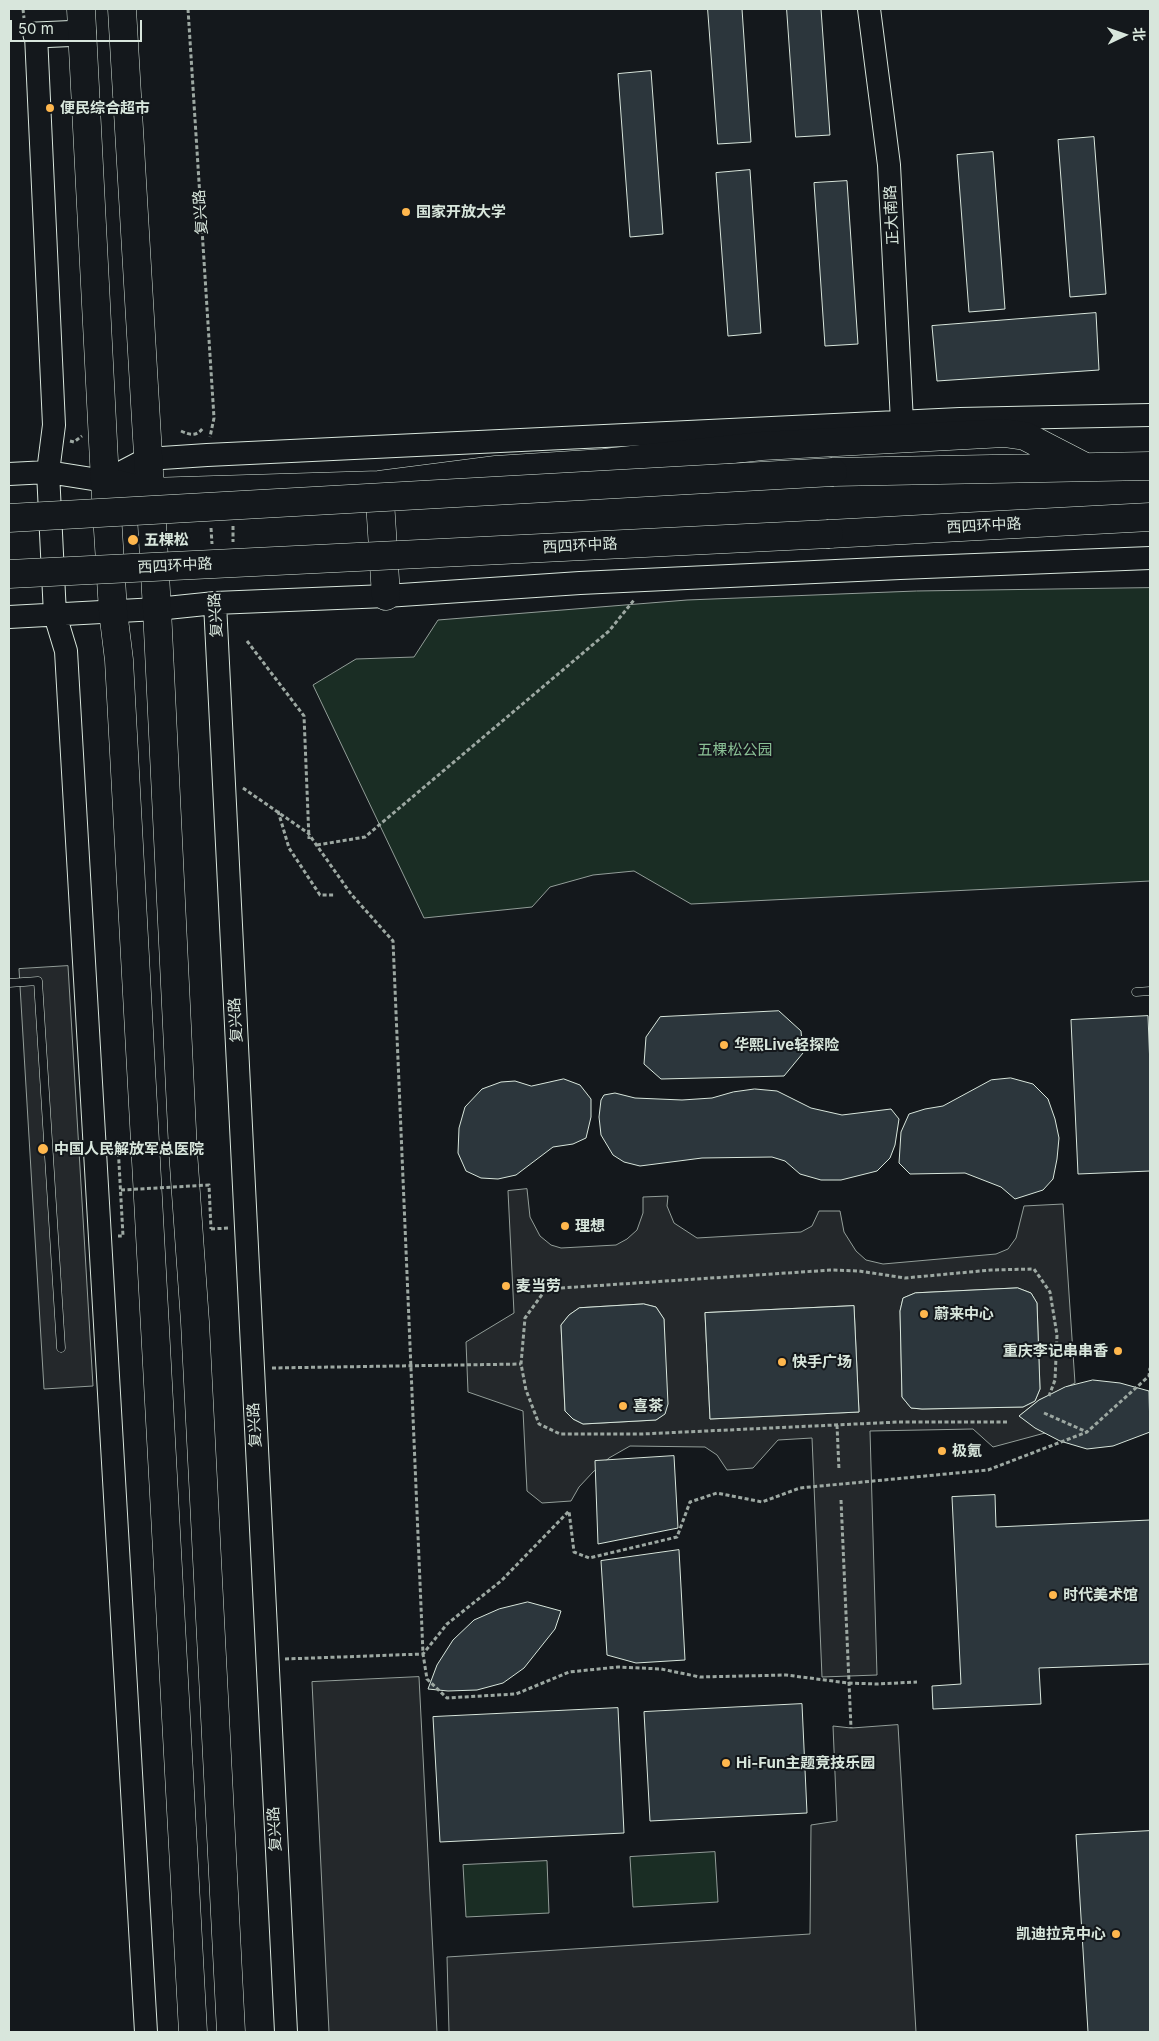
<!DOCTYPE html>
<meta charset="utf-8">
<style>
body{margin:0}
#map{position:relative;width:1159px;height:2041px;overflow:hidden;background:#14181c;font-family:Inter,"Noto Sans SC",sans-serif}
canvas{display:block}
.frame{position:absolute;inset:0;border:10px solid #d8e6dc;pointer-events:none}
.north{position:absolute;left:1099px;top:10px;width:50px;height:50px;-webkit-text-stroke:4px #14181c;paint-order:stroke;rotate:87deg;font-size:14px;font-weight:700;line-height:20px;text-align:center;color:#d8e6dc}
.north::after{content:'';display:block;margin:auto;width:18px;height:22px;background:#d8e6dc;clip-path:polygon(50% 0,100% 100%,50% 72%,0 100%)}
.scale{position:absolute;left:10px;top:20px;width:132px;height:22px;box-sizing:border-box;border:2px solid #d8e6dc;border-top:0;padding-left:6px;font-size:15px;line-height:18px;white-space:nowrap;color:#d8e6dc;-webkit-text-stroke:4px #14181c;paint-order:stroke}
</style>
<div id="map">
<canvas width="1159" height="2041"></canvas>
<div class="frame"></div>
<div class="north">北</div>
<div class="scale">50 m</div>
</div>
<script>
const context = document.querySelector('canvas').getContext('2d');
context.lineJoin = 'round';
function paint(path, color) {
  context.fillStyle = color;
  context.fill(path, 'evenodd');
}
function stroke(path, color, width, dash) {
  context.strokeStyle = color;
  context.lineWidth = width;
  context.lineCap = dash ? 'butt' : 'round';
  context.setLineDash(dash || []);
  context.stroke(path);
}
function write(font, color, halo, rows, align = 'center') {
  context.font = font + ' Inter,"Noto Sans SC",sans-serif';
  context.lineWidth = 4;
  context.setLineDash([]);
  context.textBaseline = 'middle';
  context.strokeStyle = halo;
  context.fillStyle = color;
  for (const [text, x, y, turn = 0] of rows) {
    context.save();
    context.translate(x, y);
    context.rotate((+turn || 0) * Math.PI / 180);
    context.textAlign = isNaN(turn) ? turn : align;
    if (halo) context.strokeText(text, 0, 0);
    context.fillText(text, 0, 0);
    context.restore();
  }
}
const green = new Path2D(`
 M1150 588V881L691 904 634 871 593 875 550 887 532 907 424 918 313 685 356 659 414 657 438 620 687 600 916 591Z
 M715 1852 718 1902 633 1907 630 1857Z
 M547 1861 549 1913 466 1917 463 1865Z`);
paint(green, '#1a2d24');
stroke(green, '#939e99', 1);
const parking = new Path2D(`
 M68 966 93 1386 44 1389 19 969Z
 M527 1189 530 1217 540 1236 551 1245 561 1248 616 1245 627 1239 637 1230 643 1213V1197L668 1196 667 1206 674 1223 697 1238 801 1232 812 1226 819 1211H840L844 1232 856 1251 866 1260 883 1264 996 1254 1008 1249 1016 1238 1024 1206 1063 1204 1075 1383 1039 1400 1019 1416 1045 1433 993 1447 973 1429 870 1431 877 1675 822 1677 812 1438 778 1440 753 1468 727 1470 717 1455 705 1447 630 1446 609 1458 593 1472 579 1487 571 1501 542 1503 527 1491 523 1411 468 1392 466 1342 514 1313 508 1191ZM1018 1288 1031 1293 1037 1303 1040 1389 1035 1401 1023 1407 922 1409 911 1408 902 1397 900 1311 903 1298 915 1293ZM644 1304 656 1307 664 1319V1414L656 1420 583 1424 573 1419 565 1411 561 1325 569 1315 579 1308ZM854 1306 859 1412 710 1419 705 1313Z
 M419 1677 437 2032H329L312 1682Z
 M898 1725 916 2032H449L447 1957 810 1934 811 1825 837 1821 833 1726 851 1728Z`);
paint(parking, '#24282b');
stroke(parking, '#939e99', 1);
const building = new Path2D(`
 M708 9H742L751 142 718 144Z
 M787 9H821L830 135 796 137Z
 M651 71 663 234 630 237 618 74Z
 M1094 137 1106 294 1070 297 1058 140Z
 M993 152 1005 309 969 312 957 155Z
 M750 170 761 333 728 336 716 173Z
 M847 181 858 344 825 346 814 183Z
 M1096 313 1099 370 937 381 932 326Z
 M779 1011 801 1031 803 1053 784 1076 661 1079 644 1064 646 1037 660 1017Z
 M1148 1016 1150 1067V1171L1078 1174 1071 1020Z
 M1011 1078 1033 1084 1048 1099 1055 1119 1059 1138 1057 1159 1053 1179 1043 1190 1015 1199 1001 1187 965 1173 910 1174 899 1163 901 1132 909 1114 925 1109 943 1106 991 1080Z
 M564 1079 580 1085 591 1099V1117L586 1138 573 1144 553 1147 516 1175 498 1179 481 1178 466 1171 458 1153 459 1128 465 1107 482 1089 501 1082 515 1081 531 1086Z
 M755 1089 777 1091 811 1108 842 1115 891 1109 899 1119 895 1145 890 1158 877 1171 841 1180H821L800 1174 785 1161 772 1157 702 1158 640 1166 624 1162 613 1155 601 1135 599 1117 601 1100 604 1095 615 1093 635 1098 682 1100 712 1098 733 1092Z
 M1018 1288 1031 1293 1037 1303 1040 1389 1035 1401 1023 1407 922 1409 911 1408 902 1397 900 1311 903 1298 915 1293Z
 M644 1304 656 1307 664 1319 668 1404 665 1414 656 1420 583 1424 573 1419 565 1411 561 1325 569 1315 579 1308Z
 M854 1306 859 1412 710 1419 705 1313Z
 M1093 1380 1120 1383 1149 1391 1150 1432 1113 1446 1087 1449 1060 1441 1035 1428 1019 1416 1039 1400 1065 1387Z
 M674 1456 678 1528 598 1544 595 1461Z
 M995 1495 996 1527 1150 1520V1664L1039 1668 1041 1704 933 1709 932 1686 961 1684 952 1497Z
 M679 1550 685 1660 636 1663 607 1655 601 1561Z
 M528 1602 561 1611 555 1629 524 1668 503 1683 477 1690 448 1691 428 1689 437 1665 453 1640 474 1620 499 1609Z
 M802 1704 807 1813 650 1821 644 1712Z
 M618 1708 624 1833 440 1842 433 1717Z
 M1150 1831V2032H1088L1076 1835Z`);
paint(building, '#2c363c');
stroke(building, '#d8e6dc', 1);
const lane = new Path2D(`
 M9 983 38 981 61 1348
 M1136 992 1150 991`);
const secondary = new Path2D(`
 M869 9 889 165 902 422
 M36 35 54 425 48 472 55 615 66 651 146 2032
 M9 474 48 472 105 481 147 459 207 455 960 419 1150 415
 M215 603 286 2032
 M9 617 157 609 215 603 386 596 580 583 900 568 1150 558`);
const primary = new Path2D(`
 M36 35 83 33`);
const highway = new Path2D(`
 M81 9 105 481 113 611 119 660 193 2032
 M122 9 157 609 183 1151 195 1322 231 2032
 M833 472 1150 466
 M105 481 149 492 379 485 496 470 604 463 762 446 1004 433 1025 436 1085 467
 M379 485 386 596
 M829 534 1150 517`);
stroke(lane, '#d8e6dc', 9);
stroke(secondary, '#d8e6dc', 24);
stroke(primary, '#d8e6dc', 27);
stroke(highway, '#d8e6dc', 29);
stroke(new Path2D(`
 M23 9 24 18
 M188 9 214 418 210 437
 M181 431C190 435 196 437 203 428
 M70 441 74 442 82 436
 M233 526V542
 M211 528 212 544
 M247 641 304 716 309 839
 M243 788 308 833 351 894 393 941 423 1654 427 1679 447 1698 516 1694 569 1672 618 1667 661 1669 700 1677 786 1675 848 1683 877 1684 917 1682
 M278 811 289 848 320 895H335
 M317 845 365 837 609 631 634 600
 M113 1146 118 1145 123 1236H118
 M211 1229 228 1228
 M272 1368 521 1364
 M1044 1413 1087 1432
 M1007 1422H899L642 1434H560L539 1424 526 1390 521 1364 525 1318 546 1289 832 1270 859 1271 905 1278 991 1270 1034 1269 1050 1292 1057 1335 1055 1380 1049 1396
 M837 1425 839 1470
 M841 1500 851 1728
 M285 1659 423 1654 447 1624 501 1581 569 1511 574 1552 589 1558 677 1537 690 1502 717 1493 762 1502 800 1488 988 1470 1087 1432 1149 1376 1150 1368`), '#9da8a2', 3, [4, 2.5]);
stroke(lane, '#14181c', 8);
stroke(secondary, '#14181c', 22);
stroke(primary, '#14181c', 25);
stroke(highway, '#14181c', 28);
const highwayBridge = new Path2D(`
 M9 518 833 472
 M9 574 829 534`);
stroke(highwayBridge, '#d8e6dc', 29, []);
stroke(new Path2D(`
 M121 1190 209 1185 211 1229`), '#9da8a2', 3, [4, 2.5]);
stroke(highwayBridge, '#14181c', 28);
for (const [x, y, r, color] of [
 [50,108,5,"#ffb74d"],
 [406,212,5,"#ffb74d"],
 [133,540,6,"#ffb74d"],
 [724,1045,5,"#ffb74d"],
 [43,1149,6,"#ffb74d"],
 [565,1226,5,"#ffb74d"],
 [506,1286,5,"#ffb74d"],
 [924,1314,5,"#ffb74d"],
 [1118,1351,5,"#ffb74d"],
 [782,1362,5,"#ffb74d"],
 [623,1406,5,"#ffb74d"],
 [942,1451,5,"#ffb74d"],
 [1053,1595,5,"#ffb74d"],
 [726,1763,5,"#ffb74d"],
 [1116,1934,5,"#ffb74d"]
]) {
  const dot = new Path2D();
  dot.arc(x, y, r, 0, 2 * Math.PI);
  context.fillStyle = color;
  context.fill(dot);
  stroke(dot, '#14181c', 2);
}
write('bold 15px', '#d8e6dc', '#14181c', [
 ["便民综合超市",60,108],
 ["国家开放大学",416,212],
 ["五棵松",144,540],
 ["华熙Live轻探险",734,1045],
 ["中国人民解放军总医院",54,1149],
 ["理想",575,1226],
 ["麦当劳",516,1286],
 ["蔚来中心",934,1314],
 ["重庆李记串串香",1108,1351,"right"],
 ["快手广场",792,1362],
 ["喜茶",633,1406],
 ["极氪",952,1451],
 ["时代美术馆",1063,1595],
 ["Hi-Fun主题竞技乐园",736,1763],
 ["凯迪拉克中心",1106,1934,"right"]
], 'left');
write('15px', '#d8e6dc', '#14181c', [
 ["复兴路",201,212,-94],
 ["正大南路",892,215,-93],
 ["西四环中路",984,526,-3],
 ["西四环中路",580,546,-3],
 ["西四环中路",175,566,-3],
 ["复兴路",216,615,-93],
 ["复兴路",236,1020,-93],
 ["复兴路",255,1425,-93],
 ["复兴路",275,1829,-93]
]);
write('15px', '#8ac095', '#14181c', [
 ["五棵松公园",735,750]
]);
</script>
